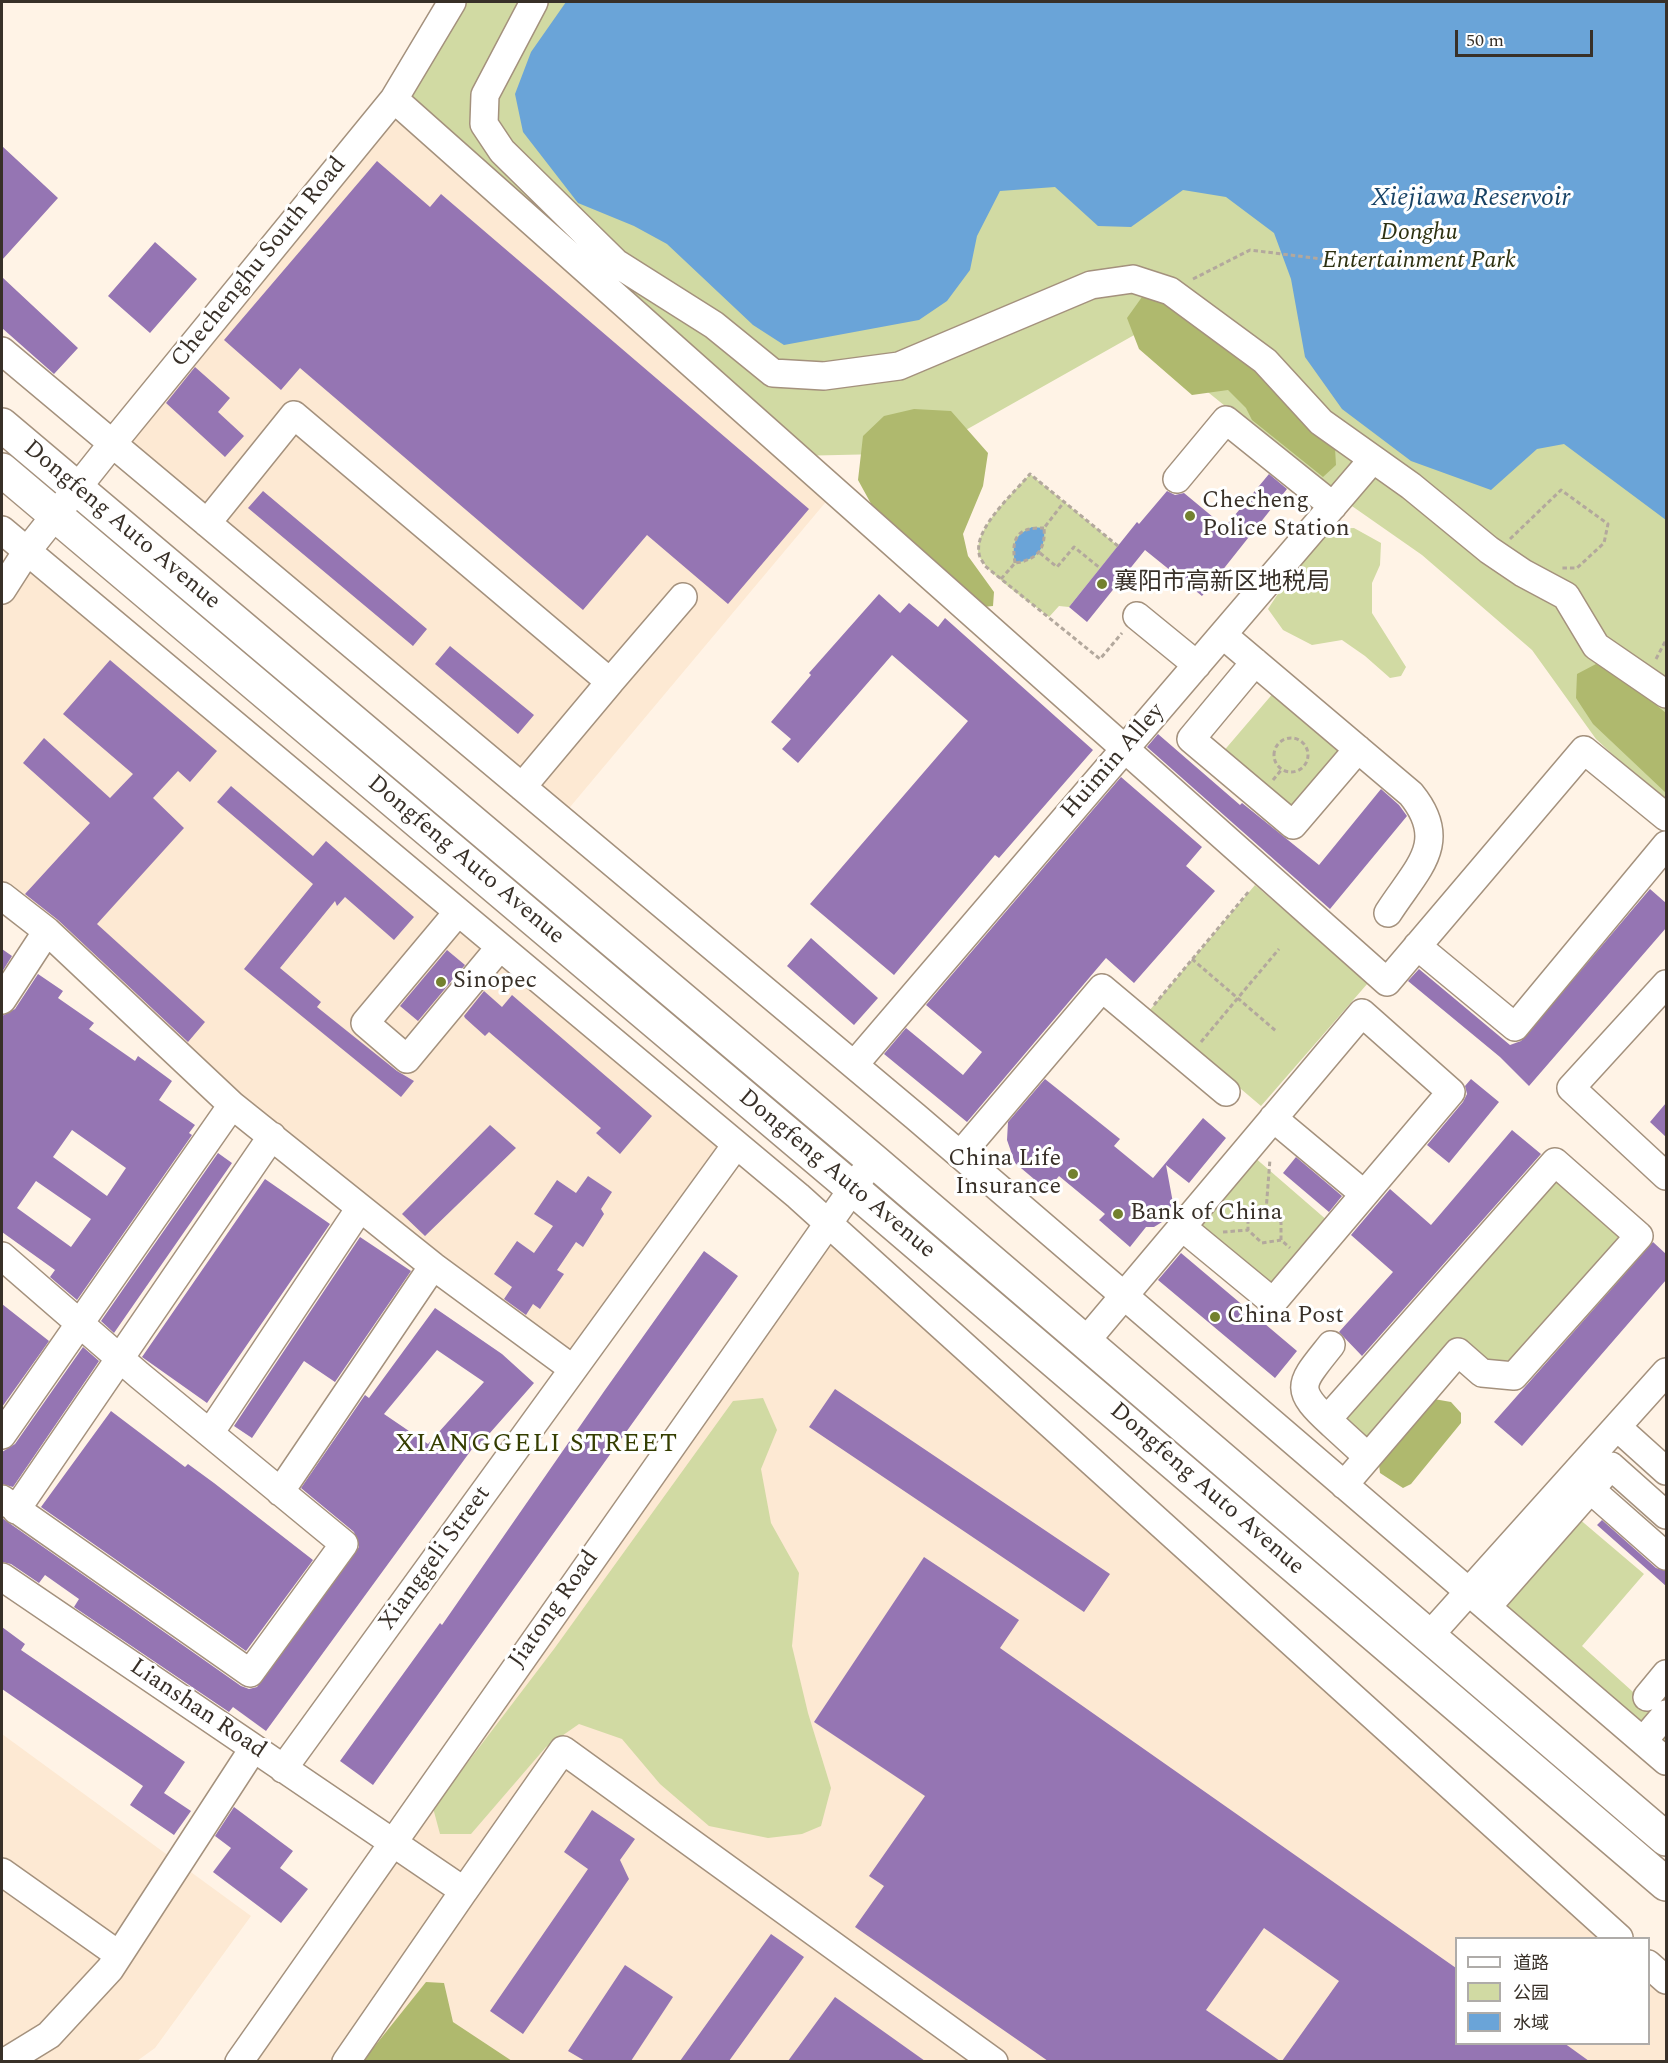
<!DOCTYPE html>
<meta charset="utf-8">
<style>
body{margin:0}
#map{position:relative;width:1668px;height:2063px;overflow:hidden;background:#fff3e6;font-family:Spectral,"Noto Sans SC",serif}
canvas{display:block}
.frame{position:absolute;inset:0;border:3px solid #383028;pointer-events:none}
.legend{position:absolute;left:1455px;top:1937px;width:195px;height:108px;box-sizing:border-box;background:#fff;border:2px solid #afaca9;margin:0;padding:8px 10px;list-style:none;font-size:18px;color:#383028}
.legend li{display:flex;align-items:center;gap:12px;height:30px}
.legend b{width:30px;border:2px solid #afaca9}
.scale{position:absolute;left:1455px;top:30px;width:138px;height:27px;box-sizing:border-box;border:3px solid #383028;border-top:0;padding-left:8px;font-size:18px;line-height:21px;white-space:nowrap;color:#383028;-webkit-text-stroke:4px #fff;paint-order:stroke}
</style>
<div id="map">
<canvas width="1668" height="2063"></canvas>
<div class="frame"></div>
<ul class="legend">
<li><b style="height:8px;background:#fff"></b>道路</li>
<li><b style="height:16px;background:#d1daa3"></b>公园</li>
<li><b style="height:16px;background:#6aa4d8"></b>水域</li>
</ul>
<div class="scale">50 m</div>
</div>
<script>
const context = document.querySelector('canvas').getContext('2d');
context.lineJoin = 'round';
function paint(path, color) {
  context.fillStyle = color;
  context.fill(path, 'evenodd');
}
function stroke(path, color, width, dash) {
  context.strokeStyle = color;
  context.lineWidth = width;
  context.lineCap = dash ? 'butt' : 'round';
  context.setLineDash(dash || []);
  context.stroke(path);
}
function write(font, color, halo, rows, align = 'center') {
  context.font = font + ' Spectral,"Noto Sans SC",serif';
  context.lineWidth = 6;
  context.setLineDash([]);
  context.textBaseline = 'middle';
  context.strokeStyle = halo;
  context.fillStyle = color;
  for (const [text, x, y, turn = 0] of rows) {
    context.save();
    context.translate(x, y);
    context.rotate((+turn || 0) * Math.PI / 180);
    context.textAlign = isNaN(turn) ? turn : align;
    if (halo) context.strokeText(text, 0, 0);
    context.fillText(text, 0, 0);
    context.restore();
  }
}
paint(new Path2D(`
 M394 99 835 491 560 819 112 444Z
 M27 551 736 1145 573 1369 433 1266 2 896V590Z
 M827 1223 1619 1938H1456V2044H1648L1649 1964 1666 1980V2061L239 2062Z
 M2 1734 251 1916 155 2048 137 2061H2Z`), '#fde9d3');
paint(new Path2D(`
 M452 2H1666V804L1596 739 1532 650 1422 555 1329 490 1136 334 925 453 795 456 394 99Z
 M1030 474 1118 546 1069 607 1059 606 1049 617C1033 604 985 573 979 555 972 531 1015 491 1030 474Z
 M1354 528 1381 543 1380 565 1372 583V613L1406 667 1401 676 1390 678 1365 656 1342 640 1312 645 1283 630 1268 609 1294 569 1327 529Z
 M1281 684 1358 749 1293 825 1216 760Z
 M1255 885 1368 983 1261 1106 1149 1011Z
 M1246 1150 1336 1228 1273 1302 1182 1227Z
 M1562 1178 1621 1232 1617 1242 1512 1360 1482 1362 1458 1341 1365 1442 1346 1425 1347 1406 1547 1181Z
 M763 1398 777 1430 761 1469 771 1523 799 1573 792 1646 808 1713 831 1788 821 1826 802 1834 768 1838 709 1826 660 1784 622 1739 579 1724 546 1747 471 1834H440L433 1808 554 1649 733 1401Z
 M1571 1512 1644 1574 1582 1646 1662 1718 1666 1714V1761L1487 1607Z`), '#d1daa3');
paint(new Path2D(`
 M1161 295 1237 346 1335 448 1336 465 1323 477 1252 420 1246 408 1228 390 1192 395 1139 349 1127 318 1142 297Z
 M914 409 951 411 988 453 983 486 963 534 968 556 994 592 993 606 983 607 875 511 858 480 863 436 884 416Z
 M1596 664 1623 678 1666 713V793L1593 724 1576 698 1577 674Z
 M1434 1399 1451 1402 1461 1413V1423L1411 1484 1403 1488 1380 1473 1378 1456Z
 M426 1982 444 1983 453 2022 512 2061 362 2062Z`), '#afb96e');
paint(new Path2D(`
 M566 2H1666V520L1564 444 1537 449 1491 490 1411 461 1342 409 1305 357 1291 279 1274 233 1226 197 1183 190 1131 227 1098 226 1055 187 1000 191 977 236 970 270 947 301 919 320 784 345 753 325 667 244 634 226 578 203 523 132 515 94 531 52Z
 M1032 527 1044 528C1046 550 1036 560 1015 563 1012 543 1014 536 1032 527Z`), '#6aa4d8');
paint(new Path2D(`
 M2 146 58 198 2 260Z
 M377 161 430 207 441 194 809 509 728 604 647 535 583 610 300 368 281 390 224 340Z
 M155 242 197 279 150 333 108 296Z
 M2 277 78 348 54 374 2 328Z
 M195 367 230 398 218 412 244 436 225 457 166 403Z
 M1269 474 1287 489 1202 596 1145 550 1087 622 1069 607 1137 522 1139 524 1167 491 1175 495 1184 493 1225 527Z
 M263 491 427 629 413 646 248 508Z
 M879 594 900 613 909 603 938 627 945 618 1093 750 999 858 995 855 894 975 810 904 968 721 892 655 798 763 782 749 791 739 771 722 811 675 809 673Z
 M450 646 534 715 518 734 435 664Z
 M110 660 217 751 190 782 178 771 153 798 184 828 97 924 205 1022 188 1042 58 920 25 894 90 823 23 763 44 738 110 798 133 774 63 714Z
 M1158 734 1240 805 1242 803 1319 865 1381 789 1399 805 1407 816 1330 909 1147 747Z
 M1121 777 1202 847 1186 866 1215 891 1134 983 1106 958 967 1122 884 1054 906 1028 963 1075 982 1052 926 1005Z
 M231 786 313 856 326 841 414 917 394 940 345 897 337 906 335 901 280 968 321 1002 317 1007 397 1071 414 1081 401 1097 244 969 313 884 217 802Z
 M1650 889 1666 903V928L1529 1086 1500 1057 1408 981 1419 969 1510 1045 1521 1041Z
 M811 938 878 998 854 1025 787 966Z
 M2 949 12 956 2 972Z
 M447 950 465 965 418 1021 400 1006Z
 M38 974 63 991 58 998 94 1023 89 1029 135 1061 138 1056 172 1081 159 1100 195 1125 189 1133 192 1135 77 1300 50 1277 55 1270 2 1232V1016L15 1009ZM72 1130 126 1168 107 1196 53 1157ZM36 1181 91 1219 71 1247 17 1208Z
 M484 991 502 1007 512 995 652 1116 620 1154 596 1133 601 1128 489 1032 485 1036 465 1018 464 1016Z
 M1045 1079 1120 1139 1114 1146 1153 1178 1203 1118 1226 1138 1189 1183 1166 1165 1173 1203 1170 1211 1162 1222 1154 1227H1146L1130 1247 1099 1220 1105 1214 1059 1176 1047 1190 1015 1163 1007 1140 1008 1122Z
 M1471 1079 1499 1102 1449 1163 1427 1145 1463 1102 1467 1094 1465 1086Z
 M1666 1103V1137L1650 1122Z
 M490 1125 516 1148 425 1236 402 1214Z
 M1512 1130 1541 1154 1362 1356 1339 1332 1393 1272 1351 1235 1390 1189 1431 1225Z
 M218 1153 232 1163 114 1333 101 1321Z
 M1296 1157 1342 1196 1329 1212 1283 1173Z
 M588 1176 612 1192 601 1209 604 1214 583 1247 576 1242 557 1270 564 1274 540 1309 533 1304 526 1315 504 1299 512 1287 494 1274 517 1241 534 1253 553 1226 534 1214 557 1180 576 1193Z
 M265 1179 330 1224 207 1403 142 1357Z
 M360 1237 411 1271 335 1382 304 1361 252 1438 234 1426Z
 M1653 1242 1666 1254V1280L1522 1446 1494 1422Z
 M704 1251 738 1276 373 1785 340 1761 440 1623 442 1625 605 1390Z
 M1181 1253 1297 1351 1275 1378 1158 1280Z
 M2 1304 49 1341 2 1407Z
 M435 1308 502 1354 534 1383 474 1451 472 1449 266 1731 233 1707 229 1712 74 1607 79 1599 45 1575 39 1583 11 1564 2 1562V1518L241 1686 249 1689 257 1687 359 1547 354 1532 301 1488 365 1395 369 1398ZM437 1350 484 1382 428 1444 384 1414Z
 M83 1347 99 1361 13 1487 2 1484V1452L15 1444Z
 M835 1389 1110 1574 1084 1612 809 1427Z
 M111 1411 185 1467 188 1464 214 1483 313 1560 246 1651 41 1507Z
 M1602 1520 1656 1568 1666 1571V1586L1597 1525Z
 M924 1557 1019 1620 1000 1648 1456 1968V2043H1564L1589 2061H1282L1339 1981 1264 1928 1206 2010 1280 2061H1048L855 1927 884 1886 869 1876 925 1796 814 1722Z
 M2 1627 25 1644 21 1650 185 1762 164 1793 191 1811 174 1835 130 1805 143 1786 2 1689Z
 M234 1807 293 1851 280 1868 308 1889 281 1923 213 1872 231 1848 215 1836Z
 M592 1810 635 1839 620 1860 629 1879 523 2034 490 2011 588 1869 564 1852Z
 M771 1934 804 1957 729 2061H680Z
 M625 1965 673 1997 631 2061H585L568 2051Z
 M835 1997 925 2061H788Z`), '#9575b3');
const minor = new Path2D(`
 M534 2 485 95 484 124 502 151 616 263 714 325 773 373 824 376 899 366 1091 285 1133 279 1170 291 1265 361 1321 422 1411 486 1489 550 1523 573 1566 596 1596 646 1666 694
 M394 99 1387 982 1584 750 1666 817
 M2 351 916 1117 1666 1761
 M1177 479 1226 420 1333 506
 M207 523 294 415 610 682 522 787
 M2 530 798 1196 1619 1938
 M2 590 27 551 112 444 394 99 452 2
 M1137 616 1197 665
 M1223 635 1411 794C1451 843 1416 869 1388 913
 M1255 662 1191 739 1293 825 1358 749
 M610 682 683 597
 M2 896 47 931 232 1105 433 1266 573 1369
 M458 912 365 1023 407 1059 500 947
 M1417 946 1515 1027 1666 845
 M1666 984 1571 1088 1666 1176
 M2 1000 47 931
 M854 1065 1373 459
 M1273 1118 1364 1194
 M960 1155 1102 988 1226 1092
 M2 1256 139 1375 344 1544 250 1673 2 1499
 M1085 1342 1362 1013 1451 1092 1273 1302 1182 1227
 M1331 1345C1300 1384 1292 1388 1332 1424
 M1617 1427 1666 1471
 M210 1433 360 1208
 M2 1435 232 1105
 M1344 1485 1458 1352 1482 1373 1514 1376 1639 1236 1555 1162 1332 1414V1424L1368 1457
 M1591 1490 1666 1556
 M280 1492 433 1266
 M16 1510 272 1136
 M2 1577 464 1891 563 1750 994 2062
 M1487 1607 1611 1466 1666 1515
 M1429 1636 1666 1372
 M1647 1697 1666 1674
 M1643 1741 1666 1714
 M283 1769 736 1145
 M2 1872 119 1955
 M1648 1964 1666 1980
 M5 2062 49 2035 110 1969 253 1749
 M239 2062 863 1174
 M346 2062 468 1885`);
const major = new Path2D(`
 M2 425 874 1161 1666 1839
 M2 470 852 1188 1666 1884`);
stroke(minor, '#a4917d', 30);
stroke(major, '#a4917d', 36);
stroke(new Path2D(`
 M1193 279 1250 250 1354 263
 M1510 539 1561 490 1608 524 1604 543 1577 568H1562
 M1118 546 1030 474C1015 492 974 528 979 553 979 557 983 562 985 566L1100 659 1122 633
 M1040 553 1057 567 1074 547 1100 568
 M1015 563C1011 538 1017 527 1044 528
 M1001 579 1015 563C1036 560 1046 550 1044 528L1064 502
 M1656 659 1666 640
 M1274 755a17 17 0 1 1 34 0a17 17 0 1 1-34 0Z
 M1273 780 1282 769
 M1192 959 1276 1031
 M1154 1005 1250 890
 M1201 1042 1279 949
 M1266 1211 1270 1159
 M1223 1232 1248 1230
 M1281 1240V1222L1266 1211 1248 1214V1230L1262 1243 1281 1240 1290 1248`), '#b3a89d', 3, [4.5, 3]);
stroke(minor, '#fff', 27);
stroke(major, '#fff', 33);
for (const [x, y, r, color] of [
 [1190,516,6,"#73812f"],
 [1102,584,6,"#73812f"],
 [441,982,6,"#73812f"],
 [1073,1174,6,"#73812f"],
 [1118,1214,6,"#73812f"],
 [1215,1317,6,"#73812f"]
]) {
  const dot = new Path2D();
  dot.arc(x, y, r, 0, 2 * Math.PI);
  context.fillStyle = color;
  context.fill(dot);
  stroke(dot, '#fff', 2);
}
write('italic 24px', '#2e3212', '#fff', [
 ["Donghu",1419,234],
 ["Entertainment Park",1419,262]
]);
write('24px', '#383028', '#fff', [
 ["Chechenghu South Road",260,263,-51],
 ["Dongfeng Auto Avenue",121,526,40],
 ["Huimin Alley",1114,762,-49],
 ["Dongfeng Auto Avenue",465,861,40],
 ["Dongfeng Auto Avenue",836,1175,40],
 ["Dongfeng Auto Avenue",1206,1490,41],
 ["Xianggeli Street",436,1559,-54],
 ["Jiatong Road",555,1610,-55],
 ["Lianshan Road",197,1710,34]
]);
write('24px', '#383028', '#fff', [
 ["Checheng",1202,502],
 ["Police Station",1202,530],
 ["襄阳市高新区地税局",1114,584],
 ["Sinopec",453,982],
 ["China Life",1061,1160,"right"],
 ["Insurance",1061,1188,"right"],
 ["Bank of China",1130,1214],
 ["China Post",1227,1317]
], 'left');
write('italic 26px', '#174265', '#fff', [
 ["Xiejiawa Reservoir",1471,200]
]);
context.letterSpacing = '1.5px';
write('26px', '#353e01', '#fff', [
 ["XIANGGELI STREET",537,1446]
]);
context.letterSpacing = '0px';
</script>
